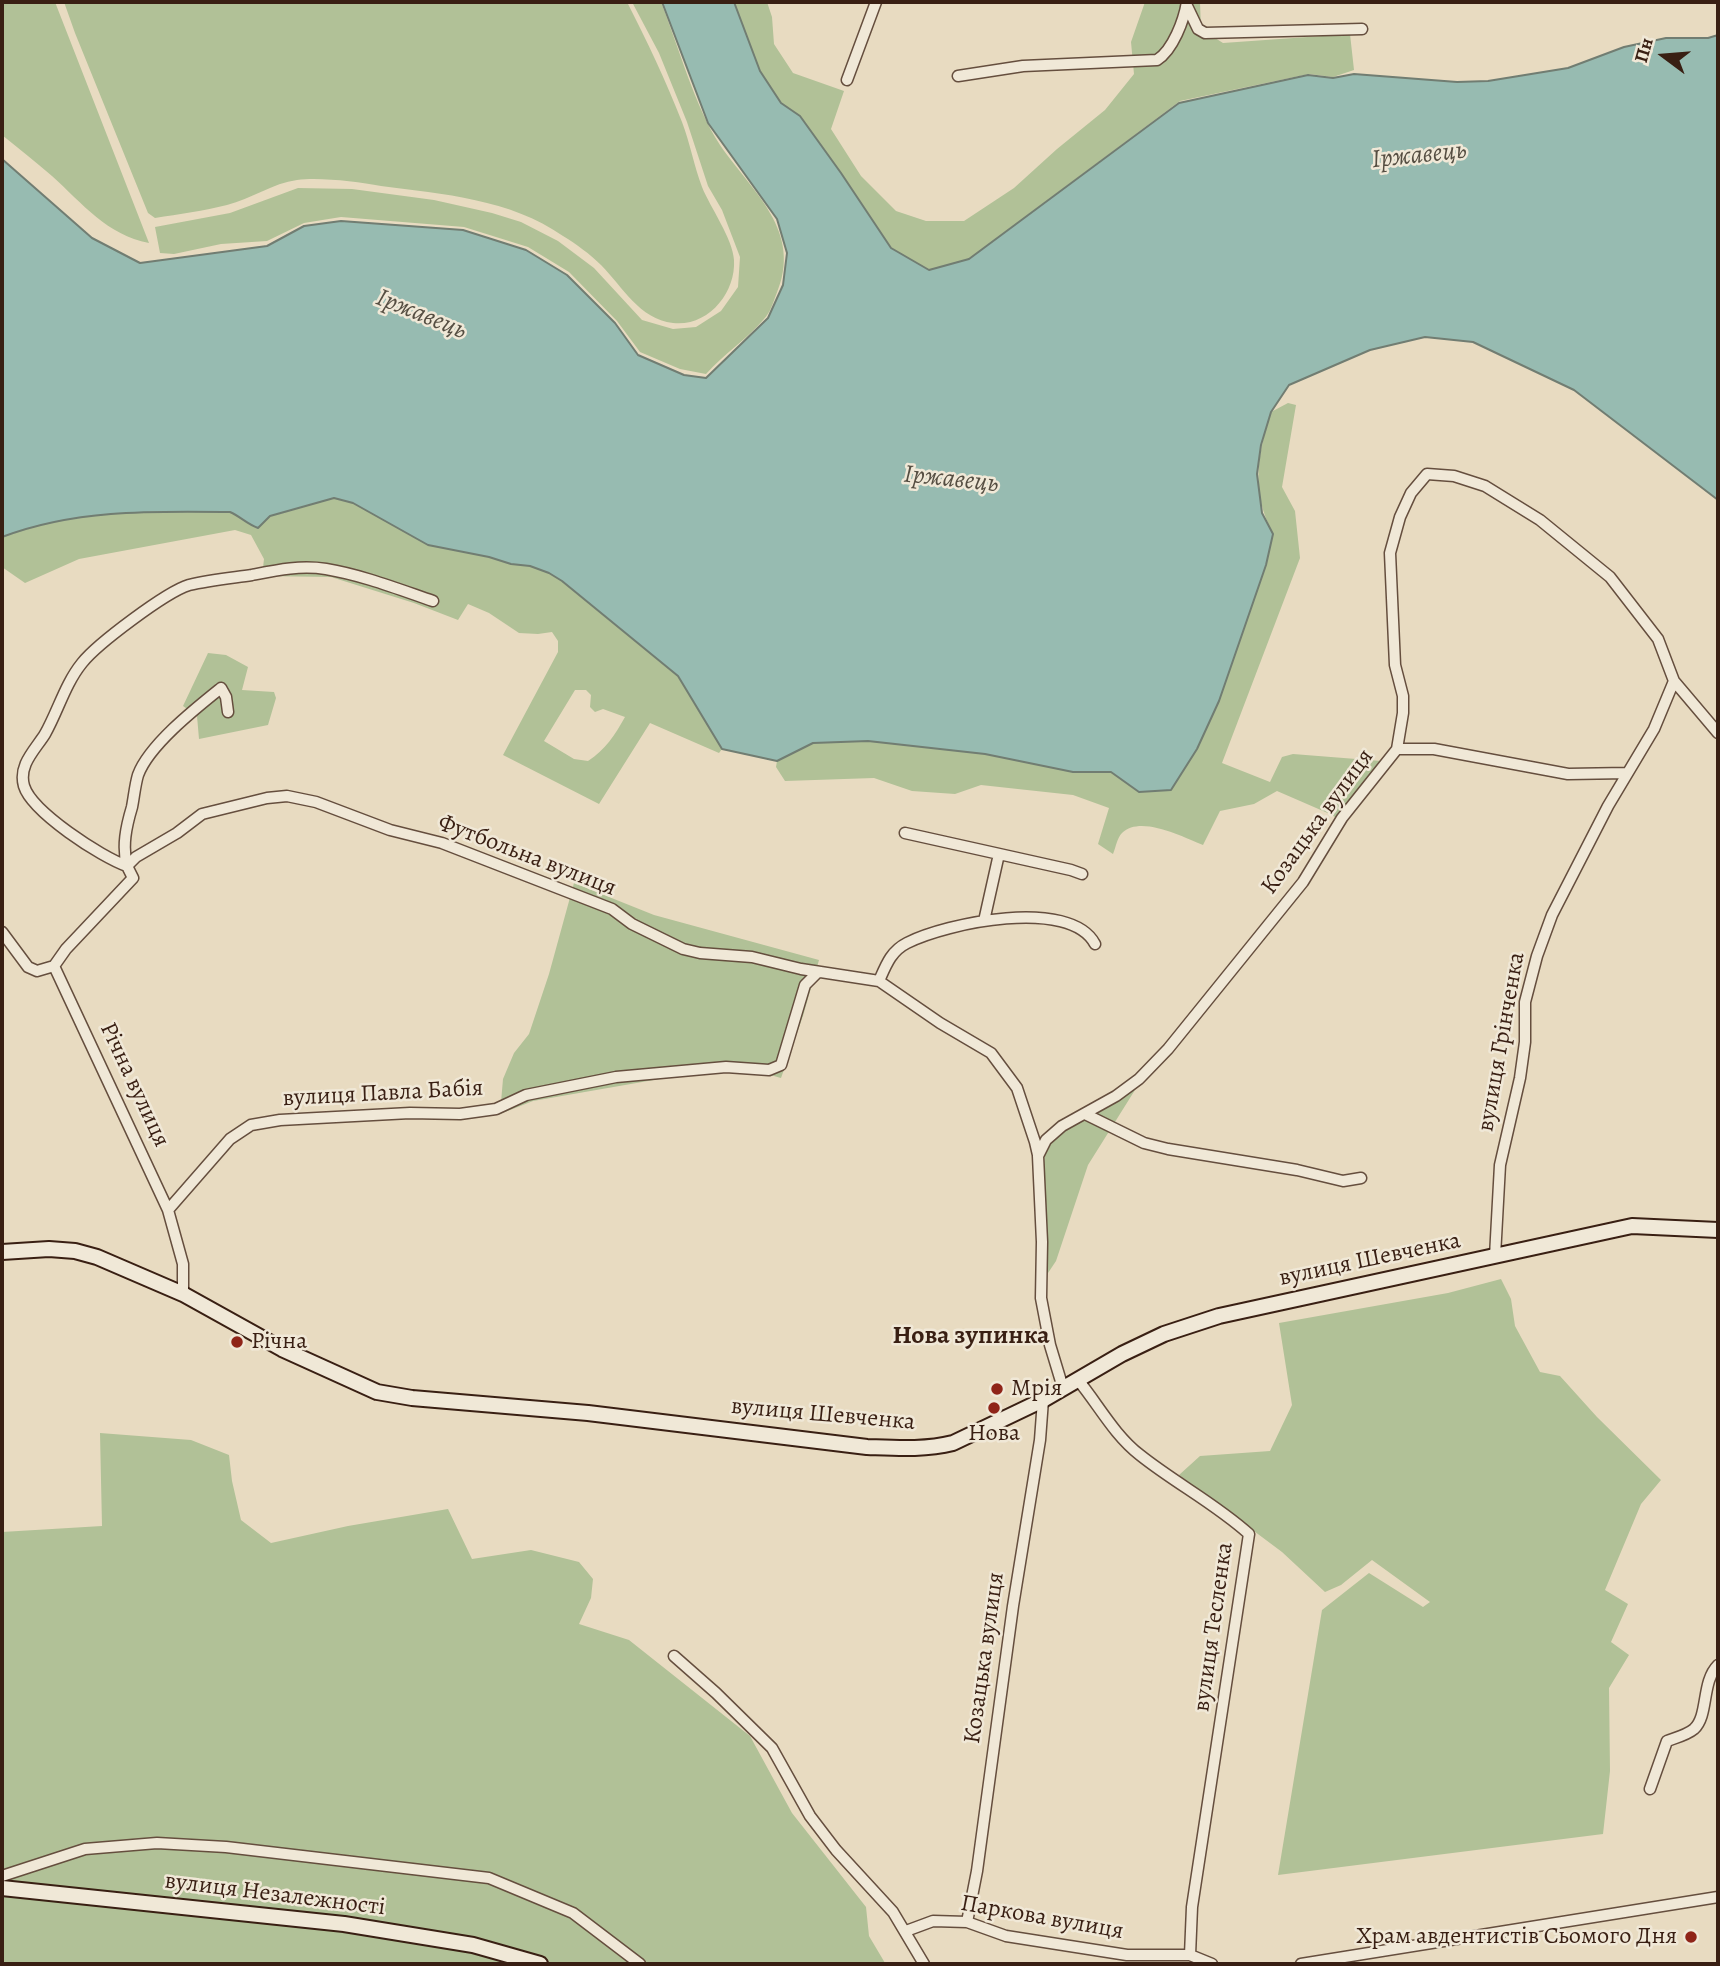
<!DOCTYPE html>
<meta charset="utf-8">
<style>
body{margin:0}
#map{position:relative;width:1720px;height:1966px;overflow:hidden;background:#e8dbc1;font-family:Alegreya,serif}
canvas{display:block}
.frame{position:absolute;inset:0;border:4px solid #391f13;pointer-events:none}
.north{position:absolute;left:1629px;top:21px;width:70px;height:70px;-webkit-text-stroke:5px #f0e8d7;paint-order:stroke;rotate:286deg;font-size:19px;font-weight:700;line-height:28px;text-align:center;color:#391f13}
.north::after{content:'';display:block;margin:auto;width:24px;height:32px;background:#391f13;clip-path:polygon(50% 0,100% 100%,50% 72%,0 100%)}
</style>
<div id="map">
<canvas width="1720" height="1966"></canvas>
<div class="frame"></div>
<div class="north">Пн</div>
</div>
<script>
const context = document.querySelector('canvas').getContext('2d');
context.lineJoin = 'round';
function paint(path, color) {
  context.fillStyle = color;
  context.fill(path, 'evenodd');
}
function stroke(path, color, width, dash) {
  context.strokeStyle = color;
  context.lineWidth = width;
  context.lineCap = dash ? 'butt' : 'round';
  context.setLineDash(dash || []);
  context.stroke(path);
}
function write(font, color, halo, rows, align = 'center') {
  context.font = font + ' Alegreya,serif';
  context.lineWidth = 5;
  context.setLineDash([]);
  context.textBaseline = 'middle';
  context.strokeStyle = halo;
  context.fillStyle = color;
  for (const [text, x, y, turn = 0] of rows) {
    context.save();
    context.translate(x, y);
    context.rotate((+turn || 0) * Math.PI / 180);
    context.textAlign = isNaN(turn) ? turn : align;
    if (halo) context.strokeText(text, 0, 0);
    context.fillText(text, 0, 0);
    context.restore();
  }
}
paint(new Path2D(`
 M2 2H55L149 243C107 235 83 204 52 176 36 162 19 149 2 135Z
 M64 2H627C647 41 666 81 682 122 690 143 694 166 702 187 710 207 733 239 734 260 736 293 708 327 673 323 639 319 623 287 601 265 590 254 576 244 563 236 510 199 443 194 381 186 358 182 321 177 297 180 273 183 251 199 227 205 204 211 179 214 155 218L148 213 75 33Z
 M632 2H661C678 45 695 107 720 145 752 192 804 231 776 295 773 303 770 313 764 319 747 339 724 354 706 374L680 369 640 352 617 321 569 272 528 247 464 227 341 217 304 223 267 241 221 244 174 254 160 253 155 227 230 213 298 188 352 189 434 200 492 213 521 222 558 241 594 268 642 320 673 329 696 327 721 311 738 287 740 257 722 210 708 186 687 122 659 53Z
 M734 2H767L772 17 774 44 793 73 844 91 831 129 861 176 896 211 926 221H964L1014 188 1057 149 1105 110 1134 74 1131 42 1145 2H1200L1201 29 1223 43 1350 34 1354 70 1333 77 1309 74 1180 101 969 259 929 270 891 248 841 173 800 116 781 103 760 71Z
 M1288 403 1296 405 1282 487 1295 511 1300 558 1222 763 1270 782 1282 757 1293 754 1394 762 1345 823 1330 814 1277 791 1254 804 1220 811 1203 845C1182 837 1141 815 1122 833 1117 838 1116 847 1113 854L1098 844 1109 808 1073 795 981 785 955 794 912 791 874 778 785 781 776 767 777 761 813 743 868 741 985 754 1073 772H1111L1139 792 1273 534C1251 491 1257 457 1271 412Z
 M334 498 353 503 428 545 489 557 511 564 530 566 549 573 562 581 678 676 722 749 719 753 650 723 599 804 503 755 558 652V641L552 632 538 634 519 633 489 613 468 604 458 620 414 603 331 577 262 576 264 559 251 535 235 530 79 559 25 583 2 567V537C75 509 153 511 230 512L241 517 247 523ZM575 690H586L591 695 590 707 595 712 603 709 625 717C615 735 605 750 588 761L574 759 544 741Z
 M208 653 226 655 248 667 242 690 274 692 276 698 268 725 199 739 197 716 183 706Z
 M574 883 654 915 819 960 803 1016 781 1078 767 1074 728 1072 671 1077 533 1101 500 1114 503 1079 514 1053 529 1034 549 974Z
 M1135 1090 1088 1165 1056 1261 1048 1273 1042 1195 1045 1150 1068 1125 1101 1111 1118 1098Z
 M1501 1279 1511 1299 1515 1326 1540 1372 1560 1376 1597 1417 1661 1480 1641 1504 1605 1590 1628 1604 1611 1642 1629 1655 1609 1688 1610 1771 1603 1834 1278 1875 1322 1610 1369 1573 1423 1607 1430 1602 1372 1560 1341 1585 1325 1592 1282 1552 1179 1475 1200 1456 1270 1451 1292 1405 1279 1323 1448 1293Z
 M100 1433 191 1440 229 1455 232 1481 241 1520 271 1543 348 1526 448 1509 472 1559 531 1550 579 1562 593 1579 591 1598 579 1624 629 1640 750 1736 792 1813 866 1907 869 1936 885 1963 2 1964V1532L102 1526Z`), '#b1c197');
const water = new Path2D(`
 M662 2H734L760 71 781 103 800 116 841 173 891 248 929 270 969 259 1179 103 1308 75 1333 78 1354 74 1457 82 1488 81 1568 68 1624 47 1666 38H1708L1718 35V500L1574 390 1473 342 1425 337 1370 350 1289 385 1271 412 1261 445 1257 474 1262 513 1273 534 1266 565 1219 701 1197 749 1171 790 1139 792 1111 772H1073L985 754 868 741 813 743 777 761 722 749 678 676 562 581 549 573 530 566 511 564 489 557 428 545 353 503 334 498 270 516 258 528C247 524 241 517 230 512 153 511 75 509 2 537V159L92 238 140 263 267 246 304 226 341 221 463 230 526 250 567 275 615 323 638 355 684 375 706 378 768 318 783 285 787 253 777 219 708 123Z`);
paint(water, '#97bbb1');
stroke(water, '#717d72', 2);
const street = new Path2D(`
 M1187 6 1198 29 1205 33 1362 29
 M958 76 1023 66 1157 60C1173 50 1184 20 1187 2
 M847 80 876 2
 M1397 749H1434L1568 774 1627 773
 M905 833 1071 870 1082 874
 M127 866C101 857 32 812 24 786 18 765 35 750 45 734 58 711 65 684 82 663 97 644 166 592 189 585 209 580 231 578 252 575 277 570 300 565 326 569 362 575 398 589 433 601
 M127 866C122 846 126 827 132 807 134 797 135 785 138 775 149 745 196 708 221 688L226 697 228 712
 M984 921 999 854
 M2 932 28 967 37 971 54 966
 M54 966 66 949 133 878 127 866 136 857 177 833 202 814 267 798 287 796 316 802 390 830 442 843 612 909 632 924 683 949 700 953 752 957 801 969 879 981C886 965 891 951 907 943 946 923 1070 897 1095 944
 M54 966 168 1210 183 1264V1294
 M879 981 940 1023 991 1053 1017 1088 1035 1142 1038 1155
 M1085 1114 1144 1143 1168 1149 1297 1170 1343 1181 1361 1178
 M168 1210 230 1139 251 1125 280 1120 410 1113 460 1114 496 1109 526 1095 616 1077 726 1067 769 1070 781 1065 805 985 818 972
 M1495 1256 1500 1165 1520 1078 1525 1042V1002L1537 956 1552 915 1608 806 1654 729 1674 681
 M1078 1380C1098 1404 1114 1435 1140 1455 1175 1483 1216 1504 1249 1534L1192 1907 1190 1955
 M1063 1388 1050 1345 1041 1298 1042 1242 1038 1156 1046 1140 1062 1126 1116 1096 1139 1079 1168 1049 1303 882 1342 818 1397 749 1403 713V696L1395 665 1390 553 1400 517 1411 493 1427 474 1454 476 1485 486 1540 520 1610 577 1658 639 1674 681 1718 733
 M674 1656 716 1693 772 1748 810 1816 836 1850 893 1912 924 1964
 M1650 1789 1667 1741C1675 1738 1687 1735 1694 1729 1709 1715 1701 1682 1718 1665
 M2 1876 85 1849 157 1843 226 1847 489 1878 573 1913 640 1964
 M967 1922 977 1871 1013 1606 1040 1440 1043 1400
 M906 1931 933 1921 967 1922 1006 1936 1127 1955H1190L1212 1964
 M1301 1964 1718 1897`);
const secondary = new Path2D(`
 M2 1252 49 1249 75 1251 97 1257 183 1294 282 1349 377 1392 412 1398 588 1413 867 1447C896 1448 925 1450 953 1443L1043 1400 1122 1354 1164 1334 1219 1316 1632 1226 1718 1230
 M2 1888 344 1924 473 1945 540 1964`);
stroke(street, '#654e3e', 13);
stroke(secondary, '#391f13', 18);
stroke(street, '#f0e8d7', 10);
stroke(secondary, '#f0e8d7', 14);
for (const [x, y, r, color] of [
 [237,1342,7,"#8f2418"],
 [997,1389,7,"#8f2418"],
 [994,1408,7,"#8f2418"],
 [1691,1937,7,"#8f2418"]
]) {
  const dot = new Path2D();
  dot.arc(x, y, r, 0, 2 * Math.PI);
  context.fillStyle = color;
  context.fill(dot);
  stroke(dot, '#f0e8d7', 2.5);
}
write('24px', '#391f13', '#f0e8d7', [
 ["Козацька вулиця",1318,822,-54],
 ["Футбольна вулиця",527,856,21],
 ["вулиця Грінченка",1502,1042,-80],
 ["Річна вулиця",134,1085,65],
 ["вулиця Павла Бабія",383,1094,-3],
 ["вулиця Шевченка",1370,1260,-12],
 ["вулиця Шевченка",823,1415,5],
 ["вулиця Тесленка",1214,1627,-82],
 ["Козацька вулиця",985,1658,-82],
 ["вулиця Незалежності",275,1895,7],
 ["Паркова вулиця",1042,1918,10]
]);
write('24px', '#391f13', '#f0e8d7', [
 ["Річна",251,1342],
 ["Мрія",1011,1389],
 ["Нова",994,1434,"center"],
 ["Храм авдентистів Сьомого Дня",1677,1937,"right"]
], 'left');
write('italic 26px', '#554e42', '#f0e8d7', [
 ["Іржавець",1419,156,-6],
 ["Іржавець",421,315,22],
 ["Іржавець",951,480,6]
]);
write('bold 26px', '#391f13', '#f0e8d7', [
 ["Нова зупинка",971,1337]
]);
</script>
